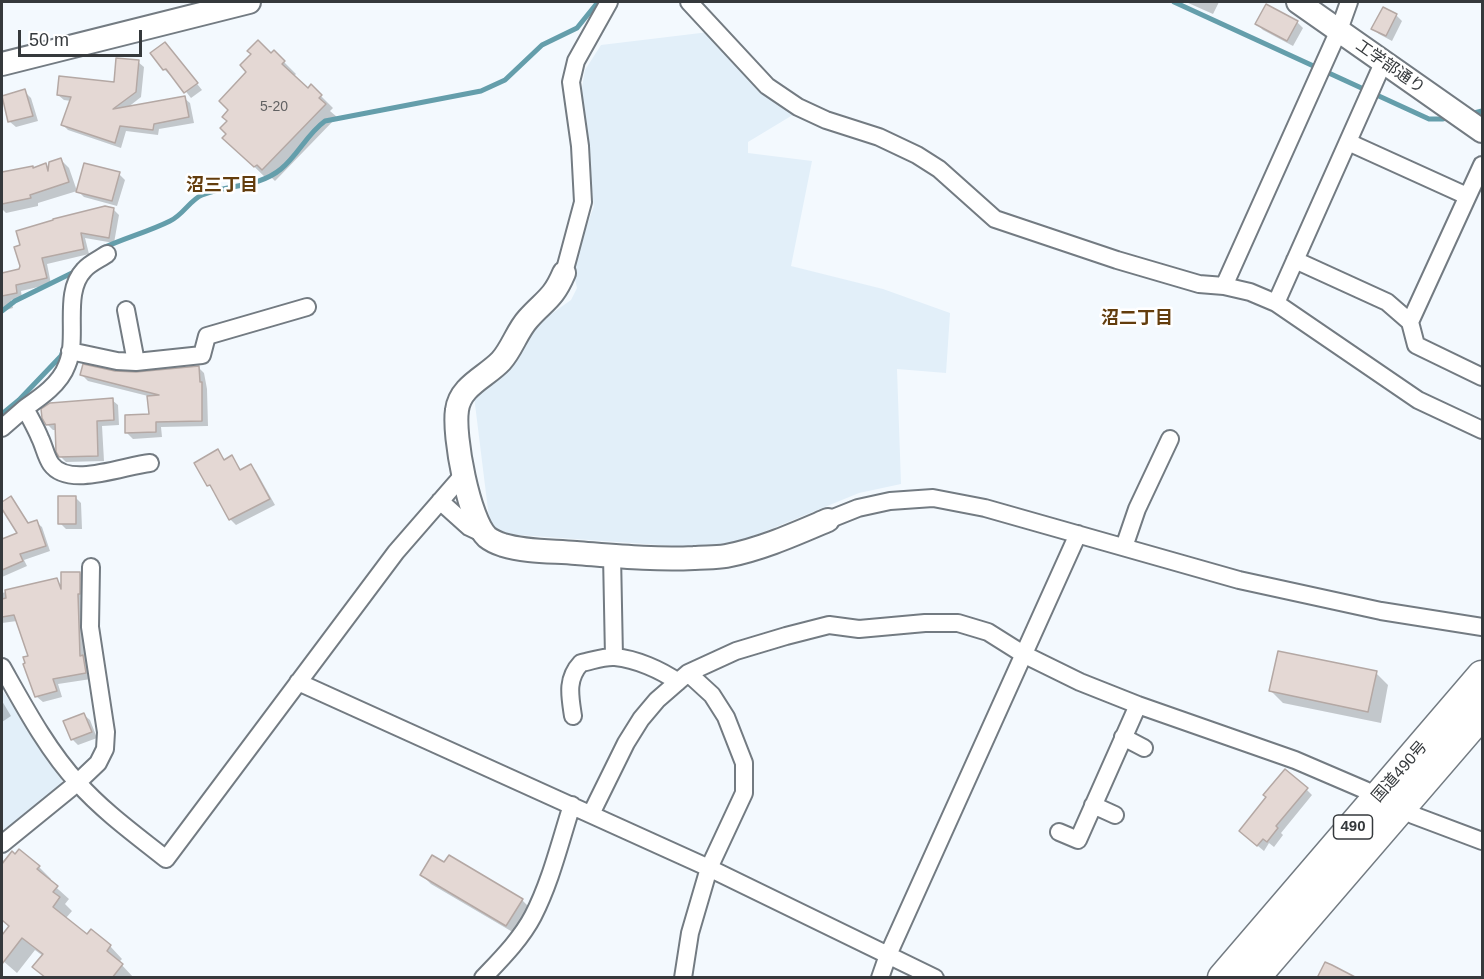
<!DOCTYPE html>
<meta charset="utf-8">
<style>
body{margin:0}
#map{position:relative;width:1484px;height:979px;overflow:hidden;background:#f3f9fe;font-family:Arial,sans-serif}
canvas{display:block}
.frame{position:absolute;inset:0;border:3px solid #35393c;pointer-events:none}
.scale{position:absolute;left:18px;top:30px;width:124px;height:27px;box-sizing:border-box;border:3px solid #35393c;border-top:0;padding-left:8px;font-size:18px;line-height:21px;white-space:nowrap;color:#35393c;-webkit-text-stroke:4px #fff;paint-order:stroke}
</style>
<div id="map">
<canvas width="1484" height="979"></canvas>
<div class="frame"></div>
<div class="scale">50 m</div>
</div>
<script>
const context = document.querySelector('canvas').getContext('2d');
context.lineJoin = 'round';
function paint(path, color) {
  context.fillStyle = color;
  context.fill(path, 'evenodd');
}
function stroke(path, color, width, dash) {
  context.strokeStyle = color;
  context.lineWidth = width;
  context.lineCap = dash ? 'butt' : 'round';
  context.setLineDash(dash || []);
  context.stroke(path);
}
function write(font, color, halo, rows, align = 'center') {
  context.font = font + ' Arial,"Noto Sans JP",sans-serif';
  context.lineWidth = 5;
  context.setLineDash([]);
  context.textBaseline = 'middle';
  context.strokeStyle = halo;
  context.fillStyle = color;
  for (const [text, x, y, turn = 0] of rows) {
    context.save();
    context.translate(x, y);
    context.rotate((+turn || 0) * Math.PI / 180);
    context.textAlign = isNaN(turn) ? turn : align;
    if (halo) context.strokeText(text, 0, 0);
    context.fillText(text, 0, 0);
    context.restore();
  }
}
paint(new Path2D(`
 M709 32 796 113 748 142V153L812 161 791 266 883 289 950 313 946 373 897 369 901 484 859 493 727 547 702 548 505 534 495 529 489 518 474 396 497 381 537 324 571 300 577 288 572 266 594 206 580 99 585 70 601 45Z
 M2 690 61 776 62 782 60 789 2 836Z`), '#e2eff9');
paint(new Path2D(`
 M1186 2H1219L1213 14Z
 M1396 15 1402 21 1392 41 1379 34 1373 29Z
 M1297 22 1303 28 1293 46 1263 30 1257 24Z
 M170 50 202 90 191 98 172 74 170 75 164 69Z
 M271 55 284 62 296 74 294 76 308 90 321 96 333 108 330 111 337 117 275 181 270 176 267 179 237 150 228 134V121Z
 M138 62 144 67 141 97 127 108 184 98 190 103 194 123 159 129 158 135 126 131 121 148 68 130 63 125 71 101 64 100 58 95 115 84Z
 M25 92 31 98 38 121 16 127 10 122Z
 M61 160 69 168 77 191 38 203V206L6 213 2 209V172L32 167 34 169 45 165 50 169Z
 M119 174 125 180 117 206 84 197 78 191Z
 M113 209 119 215 114 243 85 238 89 254 47 264 51 284 21 291 22 298 11 300 13 308 2 311V274L20 271Z
 M198 367 204 373 207 389 208 426 161 427 162 437 133 439 127 433 151 415 148 396 88 381 82 375 136 374Z
 M112 400 118 405 119 425 102 426 104 461 66 462 60 456 57 430H53L47 424Z
 M217 451 226 461 231 457 242 471 251 466 256 471 275 505 236 525 230 519 214 491 209 485Z
 M75 497 81 503 82 529H66L60 523Z
 M11 498 29 524 36 522 42 527 50 551 24 560 27 566 2 577V540L19 533 2 506Z
 M80 573 86 579 83 600 86 659 89 663 91 679 58 684 62 697 43 702 37 697 30 657 17 621 2 623V593L56 580 62 586Z
 M1376 673 1388 685 1381 723 1283 703 1271 691Z
 M2 701 11 716 2 722Z
 M84 715 90 720 97 738 78 745 72 739Z
 M1307 790 1312 795 1281 833 1283 835 1274 847 1269 843 1264 851 1247 837Z
 M11 852 39 867 51 879 49 881 69 899 65 904 72 911 66 918 87 936 110 946 122 959 119 962 134 978H45L34 967 43 956 35 950 17 973 2 960V937L9 927 2 921V862Z
 M422 875 522 900 531 909 516 934 431 884Z`), '#0003');
stroke(new Path2D(`
 M1174 2 1429 119H1443
 M1474 113 1482 111
 M101 249C124 238 148 232 170 221 183 215 190 200 202 195 228 184 258 188 281 169 298 155 307 134 325 121L481 91 505 80 542 45 577 28 598 2
 M2 311 15 301 74 272
 M2 414 19 400 61 356 63 351`), '#649eab', 5);
const building = new Path2D(`
 M1266 4 1298 21 1287 41 1255 24Z
 M1383 7 1397 14 1386 36 1371 29Z
 M258 40 271 53 274 50 285 61 282 64 308 88 311 84 322 95 319 98 326 104 262 170 257 165 254 167 222 138 226 134 220 128 227 121 222 117 228 110 219 101 246 72 240 65 251 54 247 51Z
 M165 42 198 83 184 93 166 69 163 70 150 53Z
 M116 58 139 60 136 92 113 109 185 96 189 117 154 124 153 130 120 126 115 143 61 125 71 97 57 95 59 76 114 82Z
 M25 89 33 116 8 122 2 96Z
 M61 158 69 182 30 195 31 198 2 204V172L33 166V168L46 163 48 171 49 162Z
 M84 163 120 172 112 201 76 192Z
 M105 206 114 208 109 238 81 233 84 249 42 258 47 278 16 285 17 293 2 296V273L19 269 20 266 14 247 20 245 16 231 53 220V219Z
 M83 364 115 371 136 372 199 366 200 382H202V421L156 422V432L125 433V415L149 414 147 396 159 395 80 375Z
 M113 398 114 420 97 421 98 456 59 457 56 452 55 424 46 425 42 418 41 409 50 403Z
 M218 449 224 460 232 455 240 470 251 464 270 499 229 520 210 485 207 486 194 463Z
 M11 496 28 523 37 520 46 546 20 554 23 561 2 570V539L17 533 2 509V502Z
 M58 496H76V524H58Z
 M61 572H80V594H78L80 656 83 655 86 673 53 679 57 691 35 697 23 664 25 663 23 657 28 656 14 615 2 617V599L6 598 5 590 57 578 61 589Z
 M1278 651 1377 671 1368 712 1269 691Z
 M84 713 92 732 71 740 63 721Z
 M1285 769 1308 788 1276 826 1278 828 1267 842 1263 839 1257 846 1239 831 1266 797 1263 795Z
 M19 849 40 866 37 869 58 886 53 892 60 897 53 907 87 934 91 929 111 945 107 951 123 964 112 978H46L32 967 43 954 22 938 2 964V935L9 926 2 920V864L12 851 15 854Z
 M432 855 444 862 449 855 523 899 506 926 420 875Z
 M1325 962 1332 965 1357 978H1317Z`);
paint(building, '#e4d8d4');
stroke(building, '#b4a8a4', 1.5);
const street = new Path2D(`
 M689 2 767 86 798 107 826 120 879 137 917 155 939 169 995 219 1117 260 1199 284 1224 286 1250 292 1276 303 1418 400 1482 430
 M1348 142 1467 196
 M1295 260 1387 302 1410 322 1416 345 1482 377
 M564 273 583 202 580 146 571 82 576 61 609 2
 M1224 286 1339 30 1349 2
 M1276 303 1383 63
 M126 310 136 362
 M1410 322 1482 165
 M70 351 117 361 136 362 202 355 207 336 307 307
 M25 408C41 397 60 384 67 365 79 338 62 293 84 270 90 263 100 259 107 254
 M2 428 25 408C30 418 36 428 40 438 44 446 46 457 51 464 69 489 126 465 150 463
 M440 501 469 527 486 535
 M828 520 858 508 890 501 933 498 985 508 1239 580 1381 611 1482 627
 M1124 547 1137 509 1170 439
 M612 555 614 657
 M2 667C24 706 48 751 78 783 104 812 136 835 166 859L396 552 463 475
 M298 682 709 868 935 978
 M573 716C570 696 566 679 581 663 592 661 604 656 615 657 636 659 661 670 678 682
 M1123 737 1144 748
 M1093 805 1115 815
 M591 814 626 743 641 719 657 700 688 673 736 651 786 636 829 625 859 629 925 623H958L988 632 1023 654 1080 682 1138 705 1295 760 1365 790 1413 815 1482 841
 M1059 832 1078 840 1138 705
 M2 844 77 783 98 763 105 749 106 732 90 627 91 567
 M483 978C501 959 521 939 533 916 551 881 560 842 572 805
 M683 978 690 933 709 868 744 793V763L726 717 712 695 688 673
 M880 978 888 955 1078 534`);
const secondary = new Path2D(`
 M1298 2 1482 131
 M2 64 249 2
 M564 273C553 299 545 300 528 319 517 331 512 349 501 361 486 377 460 386 457 410 453 436 469 520 487 537 492 541 497 543 503 545 526 552 552 551 576 553 615 556 654 560 694 558 704 557 715 558 726 556 762 549 795 534 828 520`);
const highway = new Path2D(`
 M1223 978 1482 676
 M1254 978 1482 713`);
stroke(street, '#737b82', 20);
stroke(secondary, '#737b82', 26);
stroke(highway, '#737b82', 33);
stroke(street, '#fff', 16);
stroke(secondary, '#fff', 22);
stroke(highway, '#fff', 30);
write('14px', '#616162', null, [
 ["5-20",274,107]
]);
for (const [x, y, w] of [
 [1353,827,39]
]) {
  const box = new Path2D();
  box.roundRect(x - w / 2, y - 12, w, 24, 4.5);
  context.fillStyle = '#fff';
  context.fill(box);
  stroke(box, '#35393c', 1.5);
}
write('bold 15px', '#35393c', null, [
 ["490",1353,827]
]);
write('16px', '#35393c', '#fff', [
 ["工学部通り",1390,67,35],
 ["国道490号",1400,772,-49]
]);
write('bold 18px', '#633d0d', '#fff', [
 ["沼三丁目",222,186],
 ["沼二丁目",1137,319]
]);
</script>
